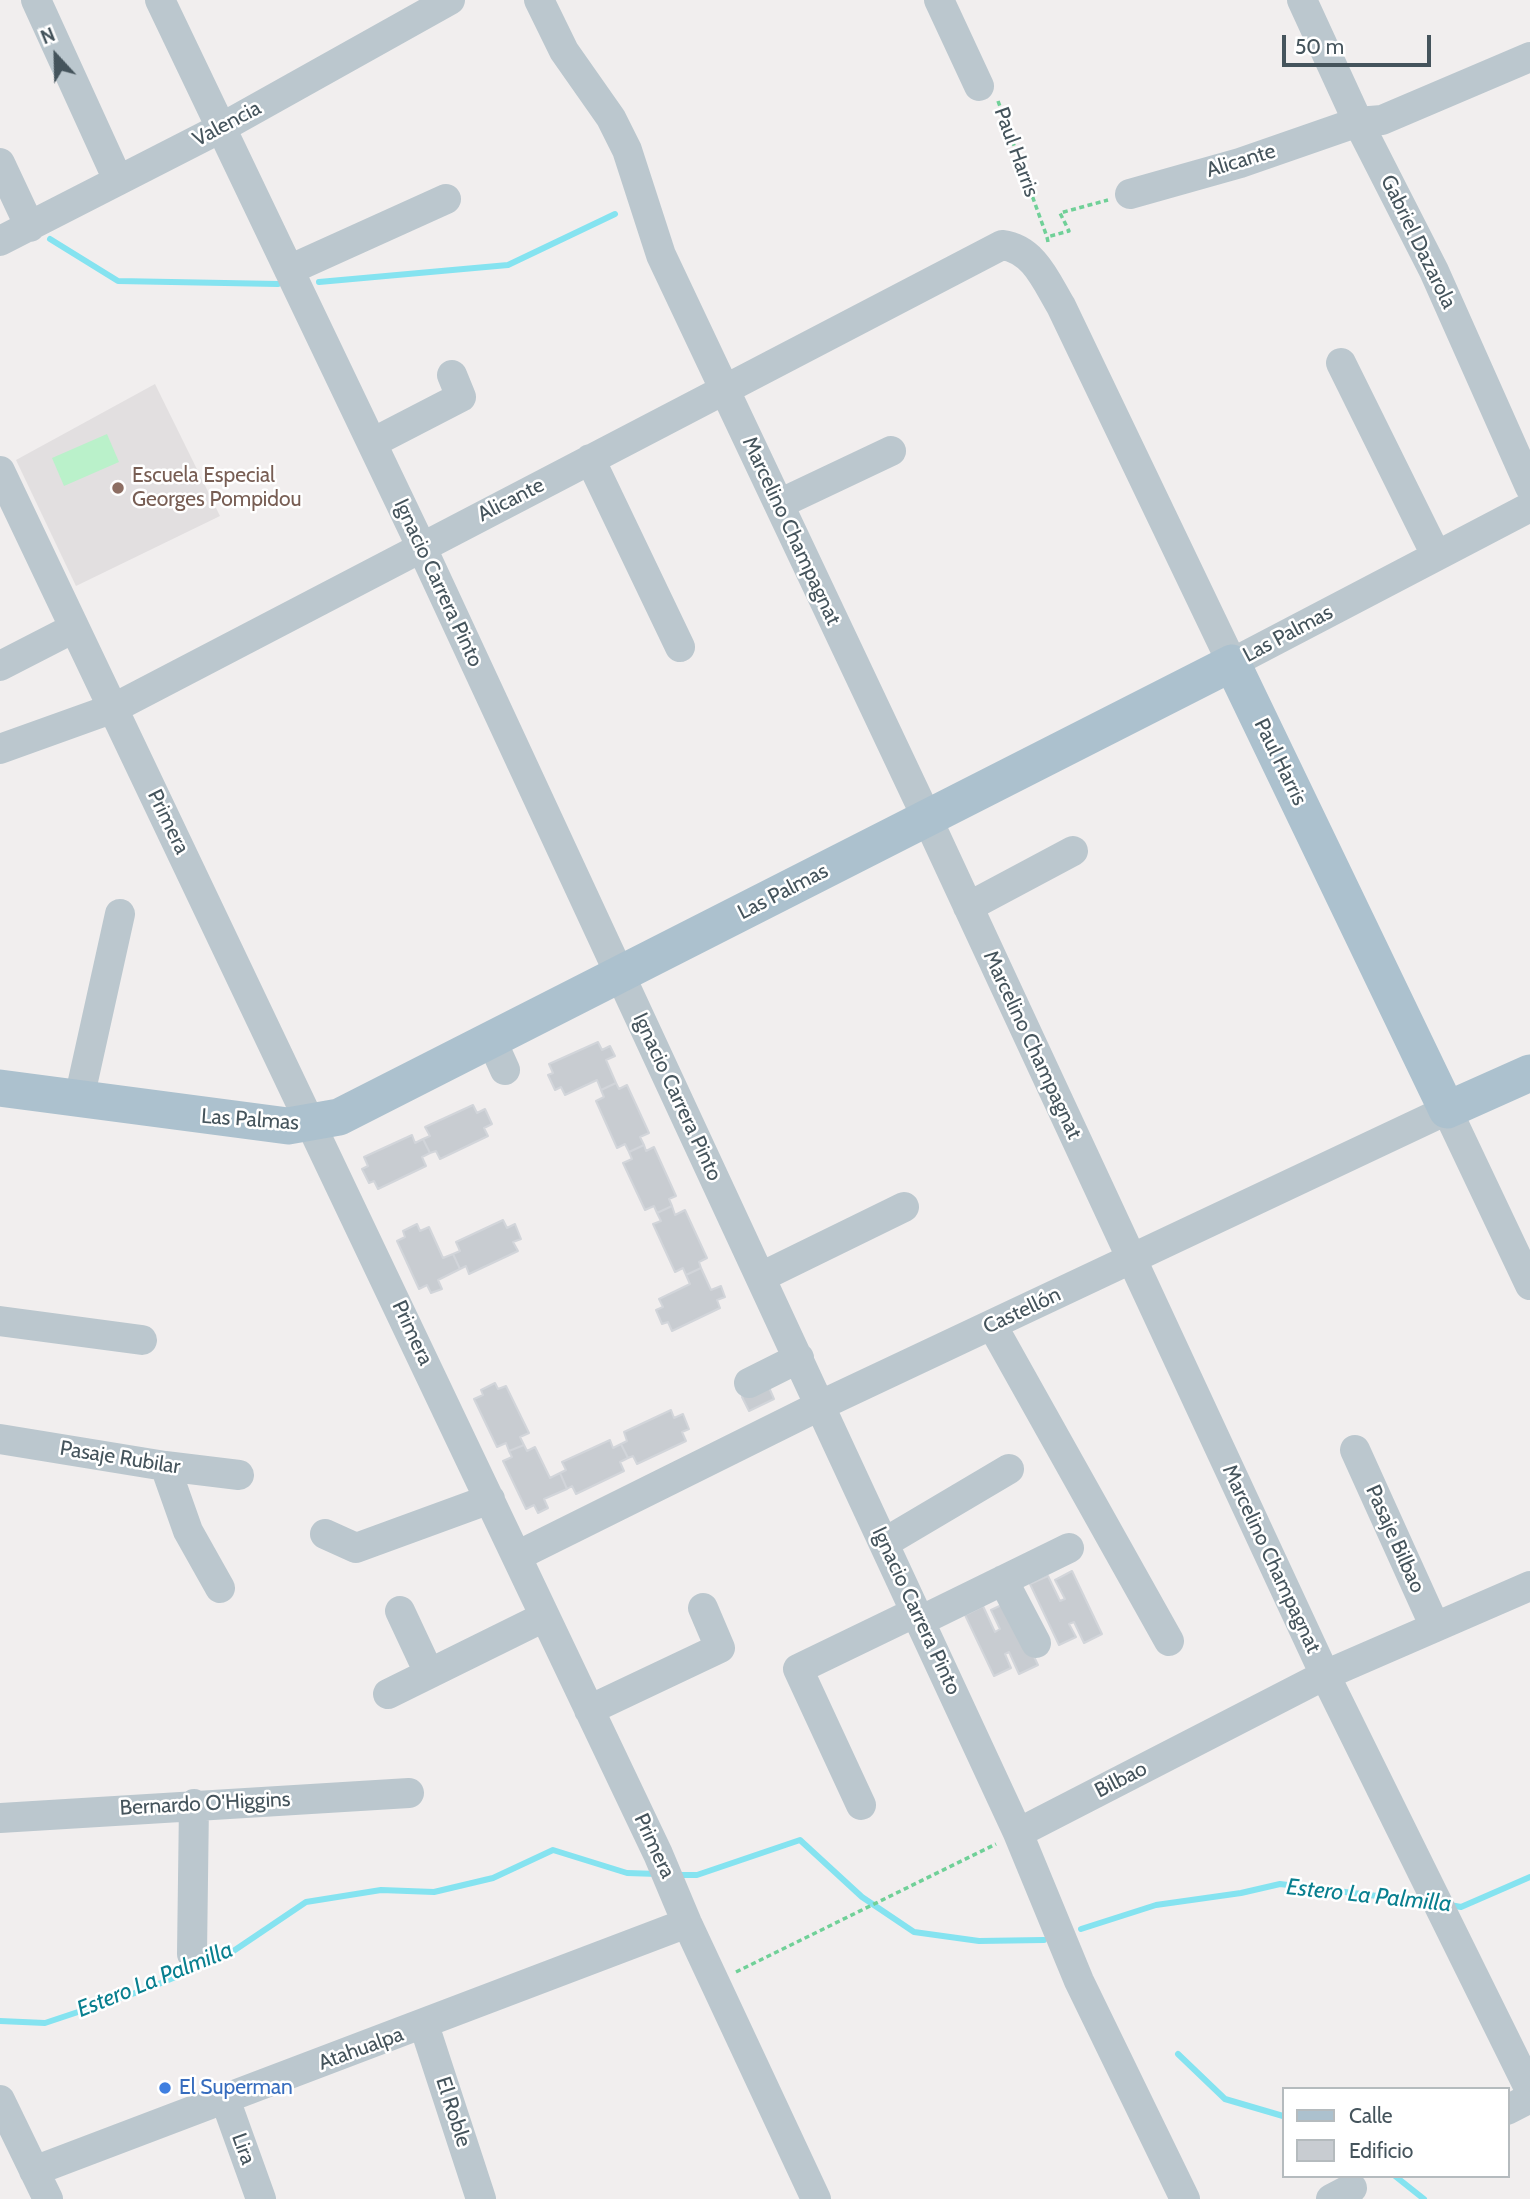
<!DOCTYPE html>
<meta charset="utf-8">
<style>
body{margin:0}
#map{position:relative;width:1530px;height:2199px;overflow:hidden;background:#f1eeee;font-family:Cabin,sans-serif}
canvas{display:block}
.legend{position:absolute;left:1282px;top:2087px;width:228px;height:91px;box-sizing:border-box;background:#fff;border:2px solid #b5bbbe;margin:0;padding:9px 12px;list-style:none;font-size:21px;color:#45545c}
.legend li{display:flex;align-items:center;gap:14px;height:35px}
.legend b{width:35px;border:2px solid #b5bbbe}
.north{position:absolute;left:21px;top:21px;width:70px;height:70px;-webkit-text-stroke:5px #fff;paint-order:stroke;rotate:338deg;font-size:19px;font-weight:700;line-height:28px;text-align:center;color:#45545c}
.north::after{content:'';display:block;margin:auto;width:24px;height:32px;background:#45545c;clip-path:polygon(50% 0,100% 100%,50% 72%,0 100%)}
.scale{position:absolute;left:1282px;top:35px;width:149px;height:32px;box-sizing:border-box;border:4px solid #45545c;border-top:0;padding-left:9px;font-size:21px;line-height:24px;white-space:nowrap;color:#45545c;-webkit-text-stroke:5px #fff;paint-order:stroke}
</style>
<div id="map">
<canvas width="1530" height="2199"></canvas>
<ul class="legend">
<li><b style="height:9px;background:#acc1ce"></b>Calle</li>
<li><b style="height:19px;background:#c8ccd1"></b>Edificio</li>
</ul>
<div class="north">N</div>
<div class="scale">50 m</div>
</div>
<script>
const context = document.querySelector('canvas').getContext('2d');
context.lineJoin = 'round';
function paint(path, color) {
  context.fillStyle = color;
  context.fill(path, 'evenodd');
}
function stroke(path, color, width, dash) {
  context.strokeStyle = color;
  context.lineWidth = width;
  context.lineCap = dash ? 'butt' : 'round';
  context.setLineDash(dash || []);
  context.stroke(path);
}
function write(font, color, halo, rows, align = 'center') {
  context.font = font + ' Cabin,sans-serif';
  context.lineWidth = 5;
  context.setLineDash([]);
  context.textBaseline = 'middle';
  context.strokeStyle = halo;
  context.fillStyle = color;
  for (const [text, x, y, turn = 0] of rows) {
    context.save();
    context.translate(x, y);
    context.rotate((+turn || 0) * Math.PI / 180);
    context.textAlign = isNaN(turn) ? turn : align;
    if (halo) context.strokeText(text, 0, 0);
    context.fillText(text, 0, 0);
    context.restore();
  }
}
paint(new Path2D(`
 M155 384 220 516 76 586 16 460Z`), '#e2dfe0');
paint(new Path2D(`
 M107 434 119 462 64 486 52 458Z`), '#baf1ca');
stroke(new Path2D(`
 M50 239 118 281 278 284
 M319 282 508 265 615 214
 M676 1875H697L800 1840 862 1897 914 1932 979 1941 1044 1940
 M1450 1905 1461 1907 1530 1877
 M1081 1929 1156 1905 1241 1893 1280 1884 1426 1902
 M0 2021 45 2023 144 1990 226 1956 306 1902 381 1890 434 1892 493 1878 553 1850 627 1873 658 1874
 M1178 2054 1225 2099 1283 2116
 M1395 2176 1424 2199`), '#85e3f0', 6);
const building = new Path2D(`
 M598 1042 602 1050 610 1046 615 1056 606 1060 616 1083 601 1090 597 1080 565 1095 561 1087 555 1090 548 1075 553 1073 549 1064Z
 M616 1083 619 1089 627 1085 649 1133 640 1137 644 1145 629 1152 625 1144 617 1148 596 1101 604 1097 601 1090Z
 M473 1105 477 1113 485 1109 492 1124 484 1128 488 1136 440 1159 436 1151 430 1153 423 1139 430 1136 425 1127Z
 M412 1135 415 1143 423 1139 430 1153 422 1157 426 1166 378 1189 374 1181 369 1183 362 1169 368 1166 364 1157Z
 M644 1145 646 1151 654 1147 676 1196 669 1199 672 1206 657 1213 654 1206 645 1210 623 1163 632 1159 629 1152Z
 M672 1206 675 1215 685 1210 707 1258 699 1262 701 1268 686 1275 683 1268 675 1272 653 1224 661 1221 657 1213Z
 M503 1220 507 1228 515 1224 521 1239 513 1242 518 1251 469 1274 466 1266 460 1269 453 1254 460 1251 456 1242Z
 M417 1224 420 1231 429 1227 443 1258 453 1254 460 1269 438 1280 442 1289 431 1293 427 1285 419 1289 397 1241 405 1237 403 1231Z
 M701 1268 711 1290 721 1286 725 1297 717 1300 720 1308 672 1331 668 1322 662 1324 656 1310 663 1307 659 1299 690 1284 686 1275Z
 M495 1383 498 1389 506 1386 529 1433 520 1437 524 1445 509 1451 506 1443 497 1447 474 1399 483 1395 481 1390Z
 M768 1385 774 1399 749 1411 742 1397Z
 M671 1410 674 1418 683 1414 689 1429 682 1432 686 1441 637 1464 633 1456 628 1458 621 1444 627 1441 624 1432Z
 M610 1440 613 1448 621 1444 628 1458 620 1462 624 1471 576 1494 572 1486 567 1489 560 1473 566 1470 562 1462Z
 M524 1445 527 1451 535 1447 550 1478 560 1473 567 1489 544 1499 548 1508 538 1513 534 1505 526 1509 503 1461 512 1457 509 1451Z
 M1072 1571 1102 1634 1084 1643 1074 1622 1069 1624 1076 1637 1059 1645 1030 1584 1048 1576 1060 1601 1065 1599 1055 1580Z
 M1008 1602 1038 1665 1019 1674 1009 1652 1005 1654 1011 1668 994 1676 965 1615 983 1606 995 1632 1000 1629 991 1610Z`);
paint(building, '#c8ccd1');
stroke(building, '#d2d5da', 2);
stroke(new Path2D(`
 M998 101 1047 237
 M1048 242 1047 237 1069 231 1060 213 1108 200
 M736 1972 996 1844`), '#70d098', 3.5, [5, 3.5]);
stroke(new Path2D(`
 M36 0 118 180
 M160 0 421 546 1018 1833 1079 1981 1185 2199
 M539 0 564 51 611 118 627 150 661 255 927 818 1325 1675 1530 2090
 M939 0 979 86
 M1302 0 1358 122 1434 271 1530 487
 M0 163 30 227
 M1130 194 1240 163 1358 122 1382 120 1530 57
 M0 241 221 128 450 0
 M289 270 446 199
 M1341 363 1436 555
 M372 443 461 397 452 375
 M590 459 680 647
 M0 471 658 1854 687 1923 816 2199
 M779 504 891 451
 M0 666 74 628
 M0 749 114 708 1002 245C1034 249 1046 281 1061 306L1232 663 1530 507
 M968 907 1073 851
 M492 1041 505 1070
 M79 1099 120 914
 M761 1277 904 1207
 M0 1321 142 1340
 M992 1325 1169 1641
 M749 1383 799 1358
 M0 1439 165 1466 239 1475
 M1355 1450 1435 1627
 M165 1466 188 1531 220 1588
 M325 1534 356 1548 490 1499
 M884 1543 1009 1469
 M517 1556 821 1405 1447 1110 1530 1285
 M1003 1580 1036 1643
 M400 1611 429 1673
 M920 1621 1069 1548
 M388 1694 544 1617
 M589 1710 720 1648 703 1608
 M861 1805 798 1669 916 1612
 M0 1818 409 1793
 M1018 1833 1325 1675 1530 1586
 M192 1954 194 1804
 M424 2025 481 2199
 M225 2099 261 2199
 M0 2100 48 2199
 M1507 2110 1530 2098
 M34 2171 687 1923
 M1331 2199 1352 2188`), '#bbc7ce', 30);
stroke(new Path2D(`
 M0 1088 288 1126 339 1117 1232 663 1447 1110 1530 1073`), '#acc1ce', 37);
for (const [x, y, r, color] of [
 [118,488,7,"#8d6e63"],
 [165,2088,7,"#3f7fe0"]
]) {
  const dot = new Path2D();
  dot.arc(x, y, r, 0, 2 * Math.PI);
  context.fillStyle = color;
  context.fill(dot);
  stroke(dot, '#fff', 2.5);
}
write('21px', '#45545c', '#fff', [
 ["Valencia",227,124,-28],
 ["Paul Harris",1016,152,70],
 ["Alicante",1241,161,-17],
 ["Gabriel Dazarola",1418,242,64],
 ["Alicante",511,500,-27],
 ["Marcelino Champagnat",791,531,65],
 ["Ignacio Carrera Pinto",438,583,65],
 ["Las Palmas",1288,634,-28],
 ["Paul Harris",1280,762,64],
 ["Primera",168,822,64],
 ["Las Palmas",783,892,-27],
 ["Marcelino Champagnat",1032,1045,65],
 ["Ignacio Carrera Pinto",677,1097,65],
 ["Las Palmas",250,1120,4],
 ["Castellón",1022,1311,-25],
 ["Primera",412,1333,65],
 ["Pasaje Rubilar",120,1458,9],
 ["Pasaje Bilbao",1395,1539,66],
 ["Marcelino Champagnat",1271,1559,65],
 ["Ignacio Carrera Pinto",916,1611,65],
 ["Bilbao",1121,1780,-27],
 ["Bernardo O'Higgins",205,1804,-3],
 ["Primera",654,1846,65],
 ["Atahualpa",361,2049,-20],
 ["El Roble",453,2112,72],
 ["Lira",243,2149,70]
]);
write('21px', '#785e54', '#fff', [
 ["Escuela Especial",132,476],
 ["Georges Pompidou",132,500]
], 'left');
write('21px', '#366cbe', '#fff', [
 ["El Superman",179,2088]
], 'left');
write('italic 23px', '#087f8f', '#fff', [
 ["Estero La Palmilla",1369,1896,6],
 ["Estero La Palmilla",155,1980,-22]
]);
</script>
